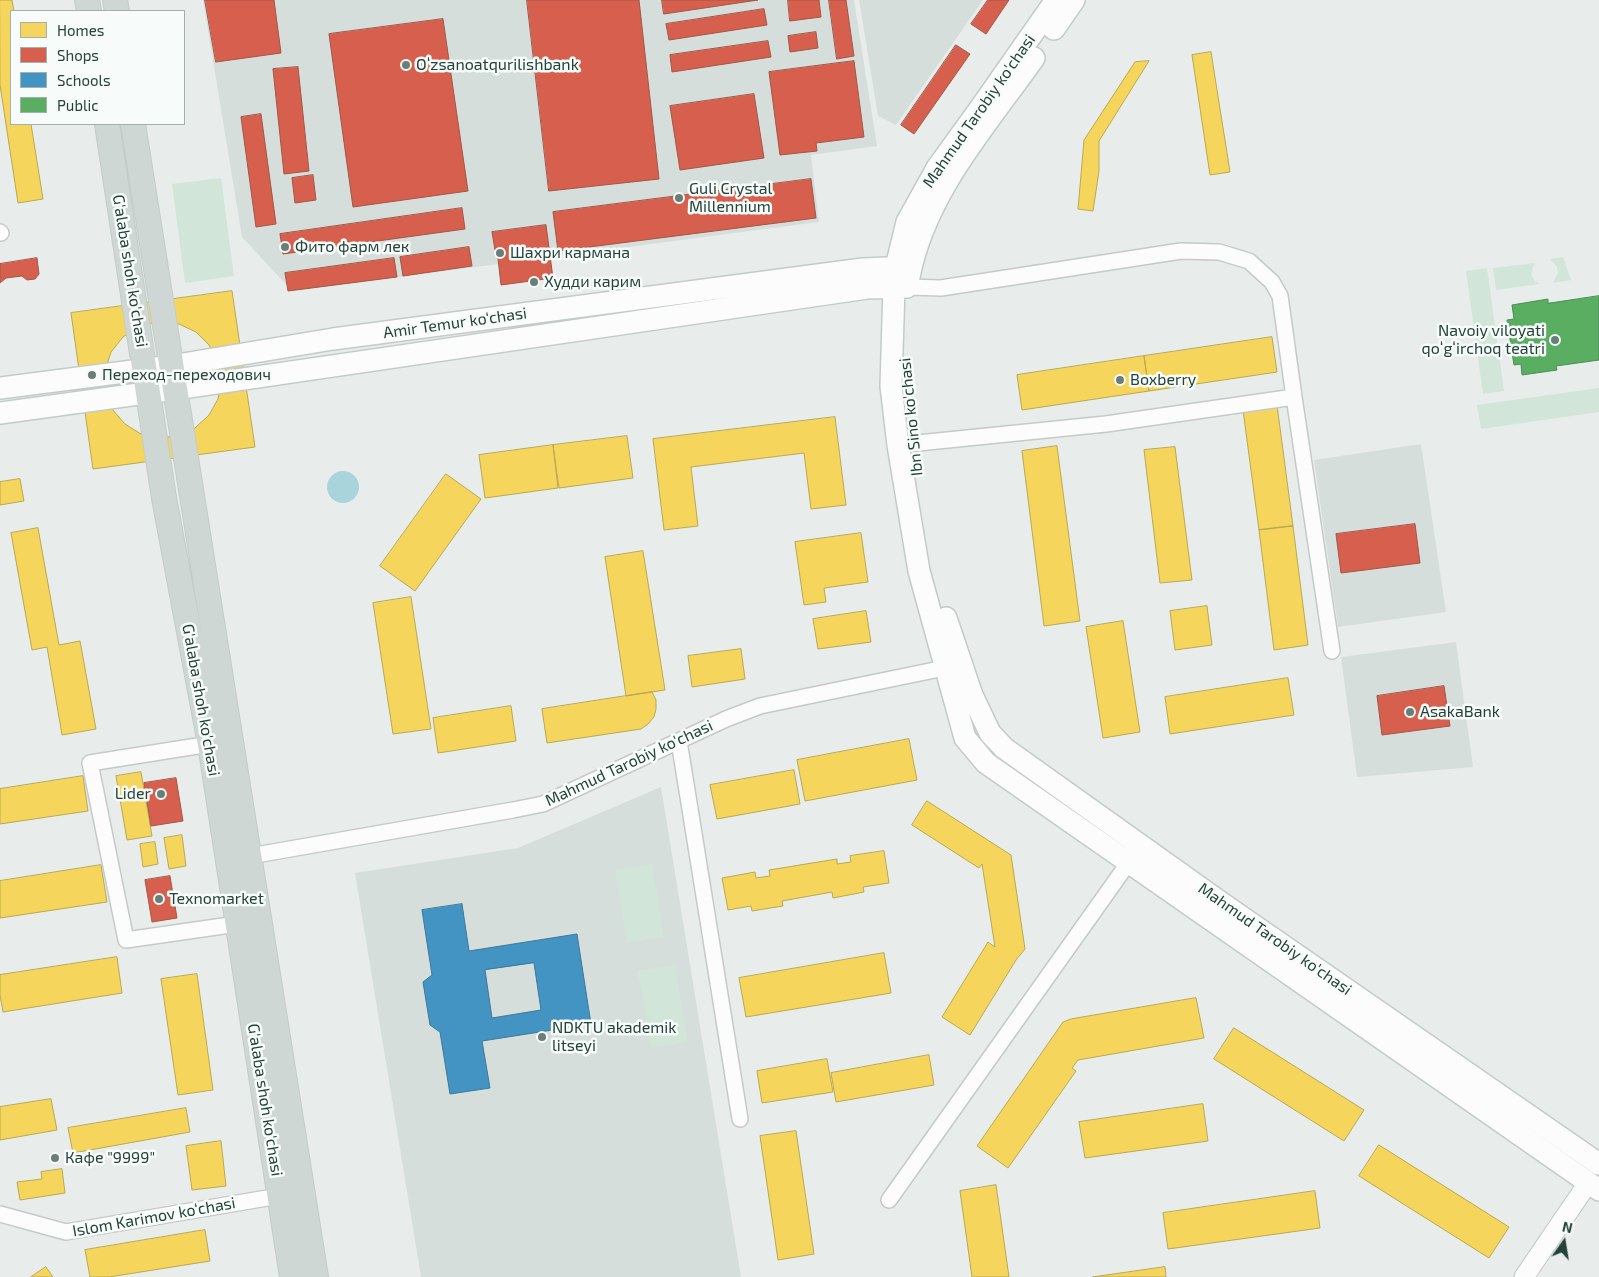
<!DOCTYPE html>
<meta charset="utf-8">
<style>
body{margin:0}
#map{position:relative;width:1599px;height:1277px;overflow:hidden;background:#e8edeb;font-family:"Exo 2",sans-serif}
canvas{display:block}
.legend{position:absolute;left:10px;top:10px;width:175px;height:115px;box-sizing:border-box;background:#f7fbf9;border:1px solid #a3b1ad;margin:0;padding:6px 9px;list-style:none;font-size:15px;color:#24423a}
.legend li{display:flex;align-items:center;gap:10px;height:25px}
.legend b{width:25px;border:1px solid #a3b1ad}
.north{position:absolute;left:1539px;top:1217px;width:50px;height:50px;-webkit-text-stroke:4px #f7fbf9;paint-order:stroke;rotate:13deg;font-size:14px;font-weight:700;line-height:20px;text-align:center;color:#24423a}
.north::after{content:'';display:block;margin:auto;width:18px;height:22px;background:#24423a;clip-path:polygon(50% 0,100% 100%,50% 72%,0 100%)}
</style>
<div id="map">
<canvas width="1599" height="1277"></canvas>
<ul class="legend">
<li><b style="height:14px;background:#f6d55c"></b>Homes</li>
<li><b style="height:14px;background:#d6604d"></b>Shops</li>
<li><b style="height:14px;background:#4393c3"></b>Schools</li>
<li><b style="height:14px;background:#5aae61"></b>Public</li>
</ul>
<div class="north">N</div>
</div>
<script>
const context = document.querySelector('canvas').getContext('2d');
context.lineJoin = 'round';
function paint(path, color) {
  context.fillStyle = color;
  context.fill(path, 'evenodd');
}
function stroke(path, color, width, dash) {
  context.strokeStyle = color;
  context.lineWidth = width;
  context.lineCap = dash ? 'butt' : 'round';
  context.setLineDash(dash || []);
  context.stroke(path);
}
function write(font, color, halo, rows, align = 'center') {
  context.font = font + ' "Exo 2",sans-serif';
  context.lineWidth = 5;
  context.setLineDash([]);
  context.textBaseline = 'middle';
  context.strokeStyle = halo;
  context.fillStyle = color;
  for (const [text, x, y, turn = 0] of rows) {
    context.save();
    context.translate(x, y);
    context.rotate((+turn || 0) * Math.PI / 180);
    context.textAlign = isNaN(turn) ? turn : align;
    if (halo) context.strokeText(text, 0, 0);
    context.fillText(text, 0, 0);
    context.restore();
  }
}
paint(new Path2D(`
 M203 0H854L877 146 811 155 819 222 292 291 242 237Z
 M859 0H983L896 125 878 116Z
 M1421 444 1446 612 1338 627 1314 460Z
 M1456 642 1473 767 1357 777 1341 657Z
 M661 787 741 1277H421L355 873 518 848Z`), '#d6dedb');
paint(new Path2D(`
 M221 178 234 276 185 283 172 184Z
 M1563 257 1571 280 1553 283 1558 273 1557 267 1550 259Z
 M1535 263C1530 272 1530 278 1539 284L1496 290 1493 268Z
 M1487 268 1504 391 1483 394 1466 271Z
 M1599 388V412L1481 429 1477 405Z
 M652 864 664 937 627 943 615 870Z
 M675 965 687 1042 651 1048 638 971Z`), '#d1e6d8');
paint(new Path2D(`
 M327 487a16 16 0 1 1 32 0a16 16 0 1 1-32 0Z`), '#a9d4db');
const homes = new Path2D(`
 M0 0H12L14 11H11V124H31L43 199 18 203 0 85Z
 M1211 52 1230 172 1210 175 1192 55Z
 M1149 61 1099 141V171L1093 211 1078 209 1084 140 1135 62Z
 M232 291 255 447 93 469 71 313ZM159 322 179 324 196 332 209 345 218 362 221 380 218 399 209 415 195 428 178 436 159 438 141 434 125 424 112 409 105 390V371L111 352 123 337 140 326Z
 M1272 337 1277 372 1149 391 1144 356Z
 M1144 356 1149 391 1022 410 1017 375Z
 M1277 405 1293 526 1259 530 1243 410Z
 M835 417 846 505 811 509 804 453 691 467 698 526 664 530 653 439Z
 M627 436 633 478 559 488 553 445Z
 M553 445 558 488 485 498 479 455Z
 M1057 446 1080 621 1044 626 1022 451Z
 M1175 447 1192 580 1160 583 1144 450Z
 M446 474 481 499 415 591 380 566Z
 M20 479 24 501 0 505V482Z
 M1293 526 1308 645 1274 650 1259 530Z
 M38 528 59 645 80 641 96 729 62 735 47 647 32 650 11 533Z
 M861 533 868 582 824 588 826 602 804 605 795 542Z
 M643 551 665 690 626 696 605 557Z
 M411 597 431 729 393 734 373 603Z
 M1207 606 1212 645 1175 650 1170 611Z
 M866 611 871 642 818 649 813 619Z
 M1123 621 1140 732 1103 738 1086 627Z
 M741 649 745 679 692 687 688 656Z
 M1288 678 1294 715 1170 734 1165 697Z
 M652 692 656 700V709L654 717 648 724 641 729 547 743 542 709Z
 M511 706 516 741 438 753 433 718Z
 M909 739 917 780 805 801 797 760Z
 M794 770 800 804 717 819 710 785Z
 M141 772 152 836 127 840 116 776Z
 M83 776 88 811 0 824V789Z
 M927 801 1011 855 1025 949 1016 960 970 1035 942 1017 988 942 995 947 982 864 979 868 912 825Z
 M182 835 186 866 169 869 164 838Z
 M155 842 158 864 143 867 140 844Z
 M884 851 889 883 863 887 864 892 833 898 832 892 782 901 783 906 752 911 751 906 728 910 722 878 755 872 756 878 770 876 769 870 837 859V864L851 862 850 856Z
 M101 865 107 902 0 918V881Z
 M884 953 891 993 746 1017 739 978Z
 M117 957 122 993 3 1012 0 995V975Z
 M197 974 213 1090 178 1095 161 979Z
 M1196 998 1204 1038 1078 1060 1072 1068 1076 1071 1008 1168 977 1146 1063 1022 1071 1019Z
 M1234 1028 1364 1110 1344 1141 1214 1059Z
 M929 1055 934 1085 836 1102 831 1073Z
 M827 1059 833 1092 762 1103 757 1071Z
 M51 1099 57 1130 0 1140V1107Z
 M1203 1104 1208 1141 1085 1158 1079 1122Z
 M186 1108 190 1132 73 1153 68 1128Z
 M796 1131 814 1254 778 1260 760 1136Z
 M221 1141 226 1186 192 1190 186 1146Z
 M1379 1145 1509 1227 1489 1258 1359 1176Z
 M62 1169 65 1193 20 1200 17 1182 42 1179 41 1172Z
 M996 1185 1009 1277H972L960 1191Z
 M1315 1191 1320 1228 1168 1249 1163 1213Z
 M205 1230 210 1261 109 1277H90L85 1250Z
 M46 1267 53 1277H31Z
 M1165 1267 1166 1277H1093Z`);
paint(homes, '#f6d55c');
stroke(homes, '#b7a952', 1);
const shops = new Path2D(`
 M205 0H274L281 53 216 62Z
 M527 0H639L659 179 549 191Z
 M662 0H758L664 14Z
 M788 0H819L821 17 790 21Z
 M829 0H846L854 56 837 59Z
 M988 0H1009L986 34 971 24Z
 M764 9 767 25 669 40 666 24Z
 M443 19 468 191 353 207 329 34Z
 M816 32 818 48 790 52 788 36Z
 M768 41 771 57 672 72 670 55Z
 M956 45 970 54 914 134 901 125Z
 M854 61 864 137 816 143 817 151 780 155 769 72Z
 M298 67 309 171 284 174 273 69Z
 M754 94 764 158 680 170 670 106Z
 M261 114 276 224 256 227 241 117Z
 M313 175 316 200 295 203 292 178Z
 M811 179 816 218 558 251 553 212Z
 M462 208 465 229 283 254 280 234Z
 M546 225 553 278 501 285 497 250H495L492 232Z
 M469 247 472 266 403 276 400 257Z
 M37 258 39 274 35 279 27 280 22 276 6 278 0 283V264Z
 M394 258 397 277 288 291 285 273Z
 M1415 524 1420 563 1341 573 1336 534Z
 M1444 686 1450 726 1382 735 1377 696Z
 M176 778 183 821 151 826 144 783Z
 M170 876 177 918 152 922 145 880Z`);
paint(shops, '#d6604d');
stroke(shops, '#a15747', 1);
const schools = new Path2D(`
 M462 904 469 951 577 934 591 1024 482 1041 490 1088 450 1094 440 1032 430 1025 423 982 432 975 422 910ZM534 963 541 1010 492 1018 485 970Z`);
paint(schools, '#4393c3');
stroke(schools, '#3a7b9a', 1);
const public = new Path2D(`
 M1599 296V360L1556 366 1557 370 1522 375 1521 364 1514 365 1507 320 1514 319 1512 305 1548 299V303Z`);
paint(public, '#5aae61');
stroke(public, '#4a8e55', 1);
const minor = new Path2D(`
 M0 232 1 233
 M907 287 941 288 1181 251 1219 252 1249 261 1272 282 1280 296 1294 397 1332 651
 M898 445 1106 424 1294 397
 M679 741 740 1119
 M210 744 90 763 126 940 237 924
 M250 856 513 810 543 804 726 719 760 706 954 666
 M889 1200 1129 862
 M0 1214 66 1232 279 1196`);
const tertiary = new Path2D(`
 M1524 1277 1588 1183`);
const secondary = new Path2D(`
 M1056 0 979 110 937 168 907 222 896 267 894 287 891 386 898 445 919 571 965 738 986 763 1599 1190
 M1054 29 1074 0
 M909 277C925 193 986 126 1034 58
 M0 388 171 366 333 339 863 269 909 267
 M0 413 175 389 867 288 907 287
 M946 618 972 695 990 733 1004 748 1223 904 1599 1164`);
const primary = new Path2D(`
 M87 0 89 11
 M115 0 117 11
 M107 124 164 498 210 744 292 1277
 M133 124 316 1277`);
stroke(minor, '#c5cac8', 18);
stroke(tertiary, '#c5cac8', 21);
stroke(secondary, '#c3cbc8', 24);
stroke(primary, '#c3ccc9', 26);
stroke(minor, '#fcfcfc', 15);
stroke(tertiary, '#fcfcfc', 19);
stroke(secondary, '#fcfcfc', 21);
stroke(primary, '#cfd7d5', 24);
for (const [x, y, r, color] of [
 [406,65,5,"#697e78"],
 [679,198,5,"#697e78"],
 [285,247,5,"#697e78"],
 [500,253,5,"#697e78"],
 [534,282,5,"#697e78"],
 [1555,340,5,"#697e78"],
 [92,375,5,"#697e78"],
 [1120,380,5,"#697e78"],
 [1410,712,5,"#697e78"],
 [161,794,5,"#697e78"],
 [159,899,5,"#697e78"],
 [542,1037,5,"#697e78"],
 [55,1158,5,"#697e78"]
]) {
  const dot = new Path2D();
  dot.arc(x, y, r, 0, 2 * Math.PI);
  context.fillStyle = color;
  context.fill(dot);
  stroke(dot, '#f7fbf9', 2);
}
write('16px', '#24423a', '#f7fbf9', [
 ["Oʻzsanoatqurilishbank",416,65],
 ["Guli Crystal",689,189],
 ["Millennium",689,207],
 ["Фито фарм лек",295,247],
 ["Шахри кармана",510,253],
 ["Худди карим",544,282],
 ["Navoiy viloyati",1545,331,"right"],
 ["qoʻgʻirchoq teatri",1545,349,"right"],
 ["Переход-переходович",102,375],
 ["Boxberry",1130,380],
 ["AsakaBank",1420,712],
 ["Lider",151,794,"right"],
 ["Texnomarket",169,899],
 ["NDKTU akademik",552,1028],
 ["litseyi",552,1046],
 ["Кафе \"9999\"",65,1158]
], 'left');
write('16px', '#24423a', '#f7fbf9', [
 ["Mahmud Tarobiy ko'chasi",979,111,-55],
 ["G'alaba shoh ko'chasi",130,271,81],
 ["Amir Temur ko‘chasi",455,323,-8],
 ["Ibn Sino ko'chasi",911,417,-96],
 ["G'alaba shoh ko'chasi",201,700,80],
 ["Mahmud Tarobiy ko'chasi",629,763,-25],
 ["Mahmud Tarobiy ko'chasi",1275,939,35],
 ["G'alaba shoh ko'chasi",265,1100,81],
 ["Islom Karimov ko‘chasi",154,1217,-10]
]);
</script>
